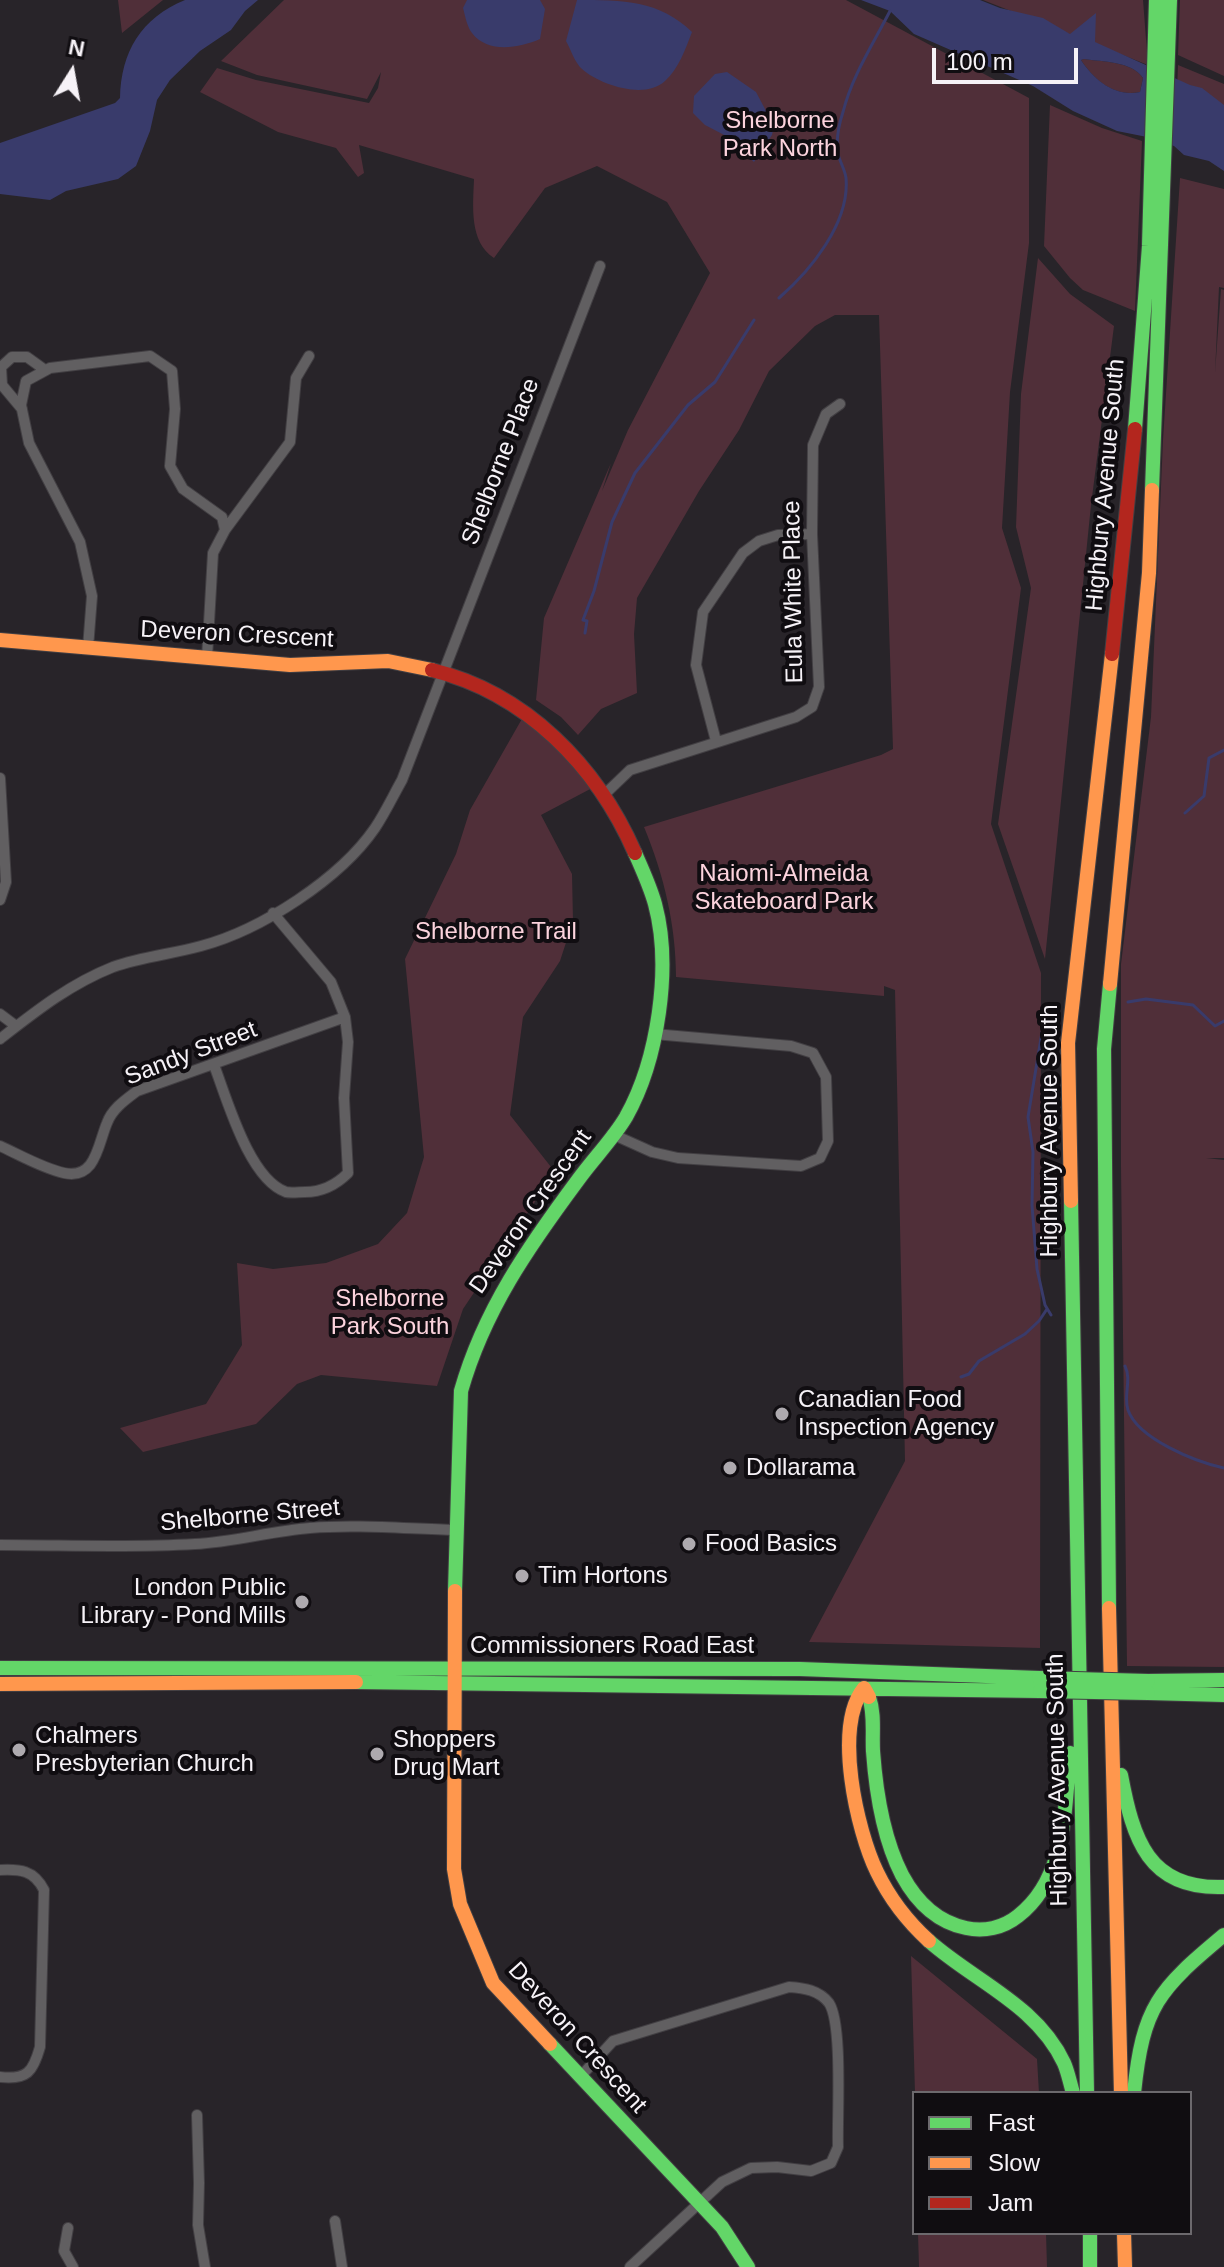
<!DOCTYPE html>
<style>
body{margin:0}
#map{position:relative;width:1224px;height:2267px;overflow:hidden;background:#282429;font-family:Arial,sans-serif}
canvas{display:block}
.legend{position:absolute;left:912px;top:2091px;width:280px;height:144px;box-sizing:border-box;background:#100d11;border:2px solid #6c696d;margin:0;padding:10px 14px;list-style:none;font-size:24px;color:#f6f2f7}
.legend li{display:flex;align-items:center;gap:16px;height:40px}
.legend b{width:40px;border:2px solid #6c696d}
.north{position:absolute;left:32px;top:32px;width:80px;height:80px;-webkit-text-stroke:6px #100d11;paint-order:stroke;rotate:11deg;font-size:22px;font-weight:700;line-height:32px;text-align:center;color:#f6f2f7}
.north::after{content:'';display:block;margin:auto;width:28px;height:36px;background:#f6f2f7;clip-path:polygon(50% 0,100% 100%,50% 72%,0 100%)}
.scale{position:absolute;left:932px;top:48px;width:146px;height:36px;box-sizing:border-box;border:4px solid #f6f2f7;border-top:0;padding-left:10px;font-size:24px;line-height:28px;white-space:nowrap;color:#f6f2f7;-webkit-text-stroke:6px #100d11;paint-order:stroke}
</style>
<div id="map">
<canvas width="1224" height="2267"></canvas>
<ul class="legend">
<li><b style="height:10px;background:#63d668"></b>Fast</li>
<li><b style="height:10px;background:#ff974d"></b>Slow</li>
<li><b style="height:10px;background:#b3261e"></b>Jam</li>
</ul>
<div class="north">N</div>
<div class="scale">100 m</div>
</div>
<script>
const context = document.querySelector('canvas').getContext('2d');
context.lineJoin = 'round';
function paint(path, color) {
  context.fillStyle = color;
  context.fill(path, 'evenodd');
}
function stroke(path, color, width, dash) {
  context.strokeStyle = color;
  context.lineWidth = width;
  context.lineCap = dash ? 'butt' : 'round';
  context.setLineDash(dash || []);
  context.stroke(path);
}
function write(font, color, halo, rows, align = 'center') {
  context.font = font + ' Arial,sans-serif';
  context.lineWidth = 8;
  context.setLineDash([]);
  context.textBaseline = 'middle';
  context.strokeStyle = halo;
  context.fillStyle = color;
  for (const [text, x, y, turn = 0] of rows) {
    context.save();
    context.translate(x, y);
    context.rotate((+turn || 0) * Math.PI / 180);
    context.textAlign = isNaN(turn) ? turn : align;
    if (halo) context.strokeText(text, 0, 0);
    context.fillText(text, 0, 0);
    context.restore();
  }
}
paint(new Path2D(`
 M118 0H163L122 33Z
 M284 0H846L1029 98V243L1010 392 1002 528 1021 588 991 824 1041 973 1040 1648 809 1642 905 1461 895 990 884 986V996L676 977C676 926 664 875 644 827L881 755 893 749 879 315H835L815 326 769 371 739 430 699 491 637 598 634 634 637 693 601 709 578 735 561 717 536 700 544 618 611 463 602 491 628 430 710 273 667 202 597 166 545 188 494 258C469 242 473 206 474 179L359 145 364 173 358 177 336 148 278 132 200 92 217 68 256 80 369 103 378 88 381 72 367 99 257 75 221 61Z
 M983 0H1143L1148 65Z
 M1180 0H1224V76L1178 55Z
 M1084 59C1102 62 1132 61 1143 78L1140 92C1114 97 1095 81 1081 60Z
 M1178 65 1224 84V116L1177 90Z
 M1050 105 1102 128 1142 141 1135 311 1083 290 1070 278 1044 246Z
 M1180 178 1224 189V288L1219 287 1215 373 1221 289 1224 290V1158H1206L1224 1160V1667L1127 1666 1121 1167V964L1151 717 1163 440Z
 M1038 258 1070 294 1114 326 1091 505 1045 959 998 824 1031 588 1016 527 1021 394Z
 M523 717 556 745 594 787 541 815 572 874 573 921 560 961 523 1017 510 1115 555 1172 463 1309 437 1386 321 1375 297 1384 256 1424 143 1452 120 1428 206 1404 242 1345 237 1263 273 1269 326 1263 378 1244 407 1213 424 1157 405 959 456 854 470 810Z
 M911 1956 1037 2059 1039 2093H915Z
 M918 2233H1046L1047 2267H919Z`), '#502f39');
paint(new Path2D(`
 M185 0H258L245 11 231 30 200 51 170 80 157 100 150 131 136 166 118 179 66 191 50 200 0 194V143L115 103 120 98C121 52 141 18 185 0Z
 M467 0H540L545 9 540 39C519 48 488 54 472 33 467 27 465 15 463 8Z
 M577 0C623 0 659 0 692 32 685 50 679 68 665 81 645 100 600 85 582 69 575 63 571 50 566 41Z
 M861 0H980L1000 8 1043 18 1070 34 1096 13 1095 42 1190 85 1202 88 1224 105V171L1209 161 1184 155 1174 146 1147 137 1117 131 1073 111 1033 86 914 34 890 11ZM1084 59C1102 62 1132 61 1143 78L1140 92C1115 97 1095 81 1081 60Z
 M727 72 756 92 774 126 772 135 754 162 728 137 705 125 693 113 694 96 715 74Z`), '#393b6b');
stroke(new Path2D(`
 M779 298C810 271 850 223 846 178 845 170 840 162 838 154 836 141 839 124 843 112 852 76 873 44 890 11
 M585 633 587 621 583 620 594 591 612 522 635 473 688 405 715 382 754 320
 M1185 813 1204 796 1209 758 1224 750
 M1128 1002 1146 999 1193 1005 1215 1026 1224 1021
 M1048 1028 1042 1032 1028 1117 1033 1152 1032 1205 1037 1269 1045 1305 1051 1315
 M1125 1366C1132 1380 1123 1396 1128 1410 1138 1439 1196 1462 1224 1468
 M961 1377 969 1374 979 1361 1025 1334 1039 1321 1047 1309`), '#393b6b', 3);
const street = new Path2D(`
 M22 409 2 385 1 367 12 357H27L45 370
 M88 648 92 596 80 542 29 443 21 405 26 381 50 368 150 356 172 371 175 409 170 466 183 489 222 517 225 530
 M207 658 213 553 225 530 290 442 296 378 309 356
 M716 741 696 665 703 612 743 553 759 541 778 535 812 534
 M0 778 6 882 0 900
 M606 793 630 770 796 717 812 707 819 687 812 534 813 445 826 414 840 404
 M0 1014 16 1026
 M0 1039C36 1011 70 984 113 967 141 957 172 954 201 946 261 930 340 879 375 828 385 813 393 796 402 780L600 266
 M214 1065C227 1099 249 1179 286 1192 291 1193 299 1192 305 1192 323 1192 336 1185 348 1173L344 1098 348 1042 345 1017 331 982 273 913
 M612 1134 652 1152 678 1158 801 1166 820 1158 828 1141 826 1077 813 1053 791 1046 654 1034
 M0 1146C20 1155 42 1168 64 1173 96 1180 98 1144 107 1123 112 1109 125 1100 137 1091L345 1017
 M0 1545C65 1545 131 1548 195 1544 234 1542 271 1531 310 1528 358 1524 408 1529 456 1530
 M0 1870C20 1869 34 1870 44 1890L40 2047C33 2072 27 2080 0 2077
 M581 2076 613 2041 789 1987C804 1988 819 1990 829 2003 843 2024 837 2118 838 2147L831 2163 811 2171 777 2167 751 2168 722 2182 630 2267
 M197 2115 199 2183 198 2225 205 2267
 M335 2221 342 2267
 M68 2228 64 2251 73 2267`);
const fast = new Path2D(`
 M1135 429 1149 246 1156 0
 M1152 490 1170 0
 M1071 1201 1087 2093
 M455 1591 461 1391C484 1310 529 1246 578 1180 593 1159 613 1139 626 1117 658 1060 672 967 655 904 650 886 642 869 635 853
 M1109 1608 1104 1049 1110 984
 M0 1668 800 1669 1039 1678
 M1148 1681 1224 1680
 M356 1682 1040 1691
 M1148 1693 1224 1695
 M869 1697C875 1714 872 1733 873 1751 876 1793 883 1838 902 1875 916 1901 937 1922 966 1928 984 1932 1003 1928 1018 1916 1067 1878 1064 1810 1070 1753
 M1121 1775C1133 1839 1148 1890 1224 1887
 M929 1941C974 1981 1037 2005 1064 2063 1068 2072 1070 2083 1073 2093
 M550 2044 722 2227 748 2267
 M1134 2093C1143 2006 1158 1990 1224 1935
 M1090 2233V2267`);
const slow = new Path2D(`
 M0 640 290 665 388 661 432 670
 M1110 984 1149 573 1152 490
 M1071 1201 1068 1043 1112 654
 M455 1591 454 1869 460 1904 493 1983 550 2044
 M1109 1608 1121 2093
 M0 1684 356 1682
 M869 1697 864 1688C833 1726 857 1831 877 1872 890 1899 907 1921 929 1941
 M1124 2233 1125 2267`);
const jam = new Path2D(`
 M1112 654 1135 429
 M432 670C526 693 597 766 635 853`);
stroke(street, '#423f43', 12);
stroke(fast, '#423f43', 16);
stroke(slow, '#423f43', 16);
stroke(jam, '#423f43', 16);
stroke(street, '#615f61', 10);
stroke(fast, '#63d668', 14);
stroke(slow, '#ff974d', 14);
stroke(jam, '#b3261e', 14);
const fastBridge = new Path2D(`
 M1039 1678 1148 1681
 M1040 1691 1148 1693`);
stroke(fastBridge, '#423f43', 16, []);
stroke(fastBridge, '#63d668', 14);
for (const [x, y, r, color] of [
 [782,1414,8,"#aeaaaf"],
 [730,1468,8,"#aeaaaf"],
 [689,1544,8,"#aeaaaf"],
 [522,1576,8,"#aeaaaf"],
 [302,1602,8,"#aeaaaf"],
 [19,1750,8,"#aeaaaf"],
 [377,1754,8,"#aeaaaf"]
]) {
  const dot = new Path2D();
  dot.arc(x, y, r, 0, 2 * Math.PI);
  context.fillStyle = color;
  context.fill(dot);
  stroke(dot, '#100d11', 3);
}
write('24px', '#fcd3dd', '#100d11', [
 ["Shelborne",780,121],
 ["Park North",780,149],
 ["Naiomi-Almeida",784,874],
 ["Skateboard Park",784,902],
 ["Shelborne Trail",496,932],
 ["Shelborne",390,1299],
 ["Park South",390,1327]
]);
write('24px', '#f6f2f7', '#100d11', [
 ["Shelborne Place",501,462,-69],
 ["Highbury Avenue South",1106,485,-85],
 ["Eula White Place",794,592,-91],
 ["Deveron Crescent",237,635,3],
 ["Sandy Street",191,1054,-21],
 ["Highbury Avenue South",1050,1131,-90],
 ["Deveron Crescent",531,1212,-55],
 ["Shelborne Street",250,1516,-5],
 ["Commissioners Road East",612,1646],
 ["Highbury Avenue South",1058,1780,-91],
 ["Deveron Crescent",577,2038,48]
]);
write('24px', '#f6f2f7', '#100d11', [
 ["Canadian Food",798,1400],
 ["Inspection Agency",798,1428],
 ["Dollarama",746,1468],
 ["Food Basics",705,1544],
 ["Tim Hortons",538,1576],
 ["London Public",286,1588,"right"],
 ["Library - Pond Mills",286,1616,"right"],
 ["Chalmers",35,1736],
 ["Presbyterian Church",35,1764],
 ["Shoppers",393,1740],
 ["Drug Mart",393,1768]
], 'left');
</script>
